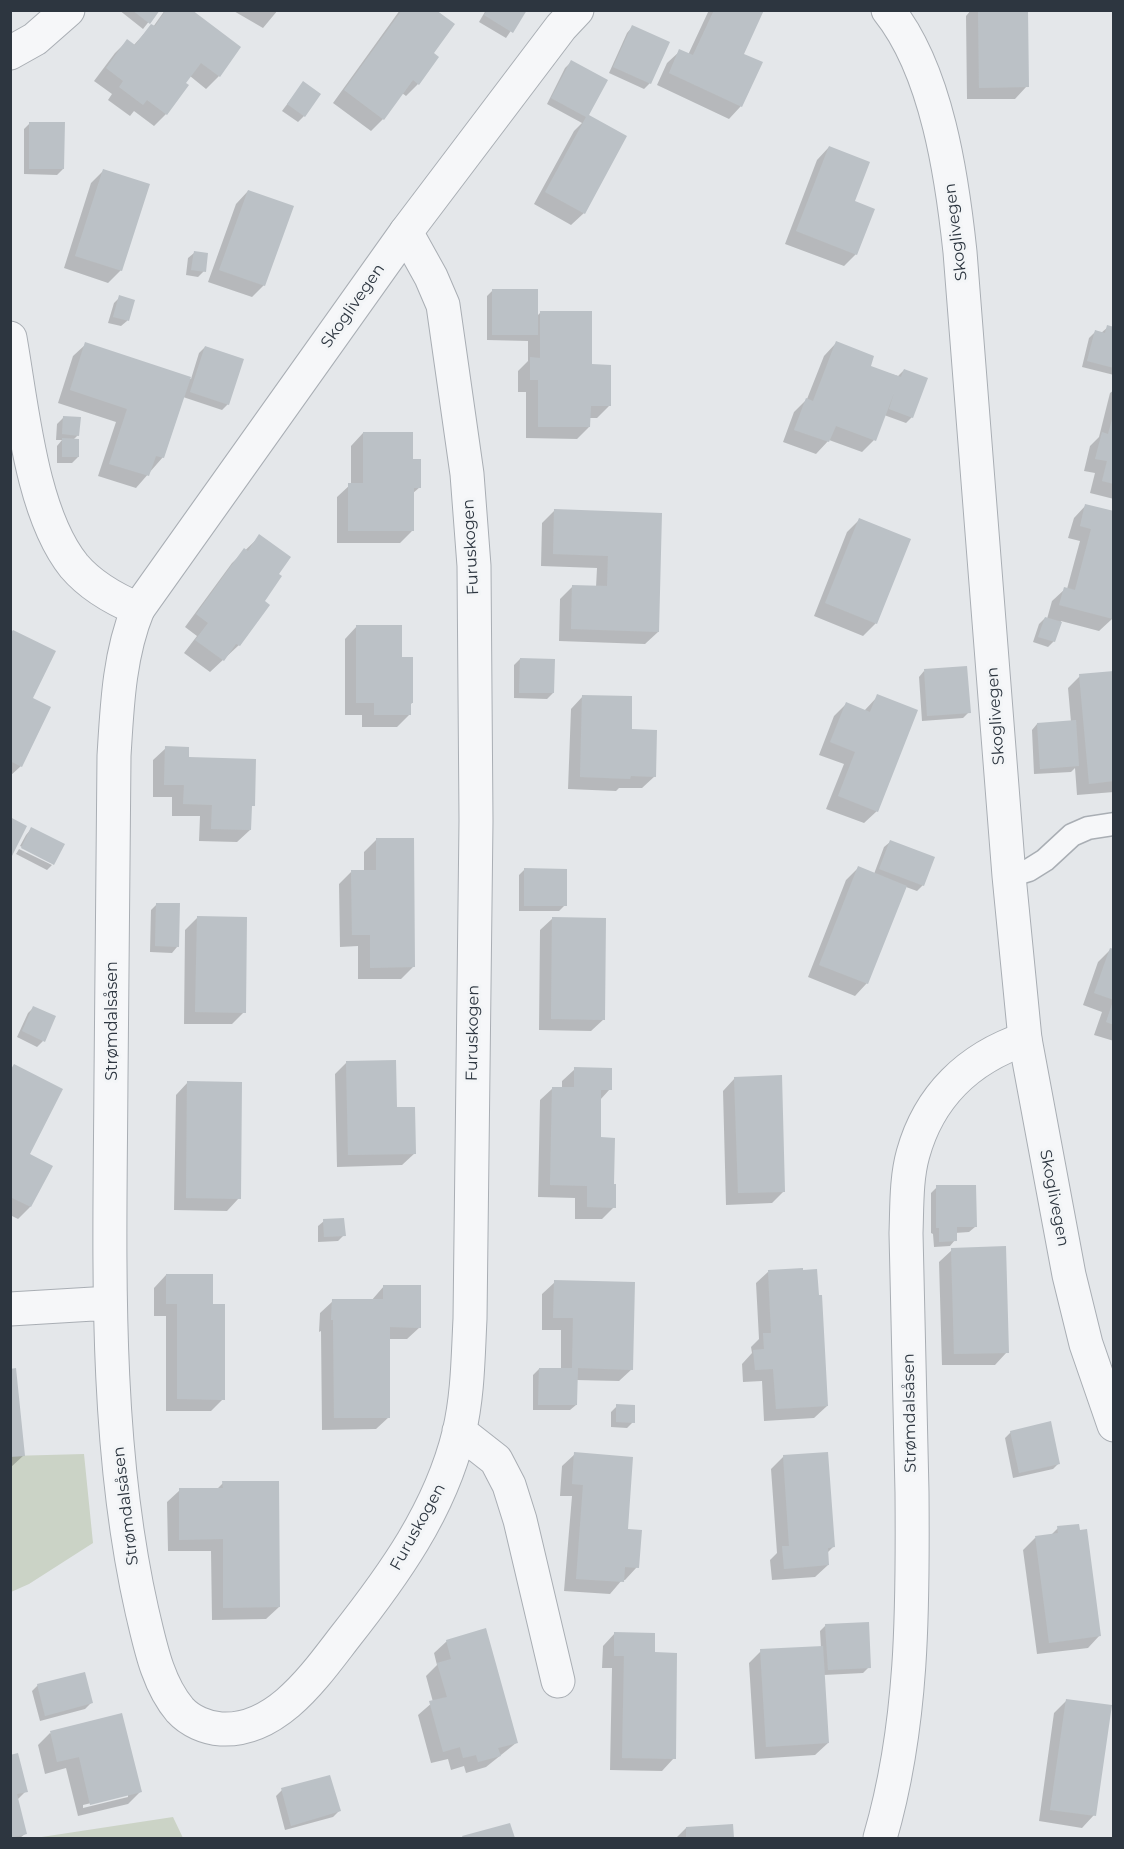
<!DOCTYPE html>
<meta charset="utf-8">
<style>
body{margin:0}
#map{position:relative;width:1124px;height:1849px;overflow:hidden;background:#e4e7ea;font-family:Montserrat,sans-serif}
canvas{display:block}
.frame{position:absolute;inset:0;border:12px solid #2d3640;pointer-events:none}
</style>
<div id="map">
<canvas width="1124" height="1849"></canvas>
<div class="frame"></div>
</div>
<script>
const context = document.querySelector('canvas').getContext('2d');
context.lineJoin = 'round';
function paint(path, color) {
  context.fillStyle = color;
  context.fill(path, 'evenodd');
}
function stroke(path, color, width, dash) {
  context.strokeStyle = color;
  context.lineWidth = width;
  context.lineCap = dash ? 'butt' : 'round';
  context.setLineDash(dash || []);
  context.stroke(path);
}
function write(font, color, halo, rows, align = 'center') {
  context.font = font + ' Montserrat,sans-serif';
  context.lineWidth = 6;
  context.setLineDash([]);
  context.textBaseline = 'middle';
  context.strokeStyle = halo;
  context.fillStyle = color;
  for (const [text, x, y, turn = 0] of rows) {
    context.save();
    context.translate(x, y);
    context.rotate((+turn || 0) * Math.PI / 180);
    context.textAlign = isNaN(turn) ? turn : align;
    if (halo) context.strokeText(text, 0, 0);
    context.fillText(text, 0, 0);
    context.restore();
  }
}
paint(new Path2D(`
 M84 1454 93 1543 29 1584 11 1592 10 1456Z
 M173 1817 183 1838H35Z`), '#cbd3c6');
paint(new Path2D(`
 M119 10H158L143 29Z
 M165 10H189L239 47 219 76 206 89 190 76 166 114 154 126 134 111 130 116 108 100 112 94 94 81 115 53 127 41 133 46 151 26 153 27Z
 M232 10H278L263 28Z
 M400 10H433L432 53 418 84 406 96 402 93 383 119 371 131 333 103Z
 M486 10H525L506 38 479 22Z
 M709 10H762L742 55 741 106 729 119 657 85 667 63 680 51 688 55Z
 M971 10H1026L1027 86 1015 99H967L966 16Z
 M632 27 650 83 644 89 609 73 627 33Z
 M571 62 587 116 584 213 571 225 534 204 574 131 582 123 547 104 565 68Z
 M303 83 304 116 298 122 282 111Z
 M30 123 63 169 57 175 24 174V129Z
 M829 147 853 202 856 254 844 266 785 244 817 160Z
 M103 171 121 270 108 283 64 268 91 183Z
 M248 191 264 285 252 297 208 282 236 204Z
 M194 253 204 271 198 277 186 275 188 258Z
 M493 290 537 316 541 312 590 366 609 406 597 418H589V427L577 439 526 438V392H518V371L528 361V341L487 340V296Z
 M120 297 133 301 127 321 121 326 108 323 114 303Z
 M1108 327 1114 328V375L1082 367 1089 338 1095 332 1101 333Z
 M836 343 869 367 898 376 904 370 912 417 906 423 884 415 874 440 862 452 829 440 816 454 783 442 794 412 807 399 824 356Z
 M86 344 191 379 199 353 205 347 228 404 222 410 183 397 163 457 136 488 98 476 116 422 58 403 73 356Z
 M1114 390V499L1090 493 1095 473 1084 471 1090 446 1099 437 1110 393Z
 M63 418 78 435 73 440 78 457 72 463H57V446L62 440H56L57 424Z
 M363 433 412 460 420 487 412 494V531L400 543H337V497L351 484V446Z
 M1086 505 1114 513V611L1112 619 1099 631 1061 621 1054 641 1048 647 1033 642 1039 624 1045 618 1047 619 1052 601 1065 589H1067L1080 541 1068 538 1074 518Z
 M554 511 661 514 658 632 645 644 559 641 560 599 573 586 596 587 597 568 541 566 542 523Z
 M859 520 876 623 863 636 814 616 847 532Z
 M260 536 277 575 262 601 268 605 239 645 210 672 184 653 197 636 185 627 232 563Z
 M357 626 400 658 412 703 410 705V714L397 727H362V715H345V639Z
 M10 634 31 698 21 766 10 776Z
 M520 659 553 693 547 699 514 698V665Z
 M924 671 969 712 963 718 922 721 919 677Z
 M1114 673V792L1077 795 1075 768 1071 772 1034 774 1032 730 1037 724 1071 722 1068 688 1080 676Z
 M583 696 630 730 655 776 642 788H619L616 791 568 789 571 709Z
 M878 696 877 811 864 823 826 809 844 764 819 755 834 716 846 704 864 711Z
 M166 748 187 758 253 805 250 808V830L237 842 199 841 200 816H172V797H153V760Z
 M31 829 53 862 20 846 26 835Z
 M376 840 413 967 401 979H358V946L340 947 339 884 352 871H364V852Z
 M890 842 923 885 917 891 906 887 867 983 855 996 808 977 846 880 858 868 874 874 884 847Z
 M19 849 52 865 47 870 16 854Z
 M525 869 565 905 559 911H519V875Z
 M157 904 177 947 172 953 150 952 151 910Z
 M197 918 244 1012 232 1024H184L185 930Z
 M553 918 604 1019 591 1031 539 1030 540 930Z
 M1110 950 1114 951V1041L1094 1035 1102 1012 1083 1005 1098 962Z
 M34 1007 43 1041 37 1047 17 1037 28 1013Z
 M347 1062 396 1108 415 1153 402 1165 337 1167 335 1074Z
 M15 1066 28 1154 51 1166 30 1207 18 1219 10 1215V1070Z
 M575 1069 610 1089 600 1100 599 1139 614 1207 602 1219H575V1198L538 1197 540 1100 553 1088H562V1081Z
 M735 1078 784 1191 772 1203 726 1205 723 1091Z
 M188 1082 239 1198 227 1211 174 1210 176 1095Z
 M937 1187 975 1227 969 1232 955 1233V1240L950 1246 934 1247 933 1234 931 1233V1193Z
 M324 1221 344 1235 338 1241 318 1242V1226Z
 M952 1250 1007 1352 995 1365H942L939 1262Z
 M769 1271 827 1406 814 1418 764 1421 762 1381 743 1382 742 1364 752 1353 751 1347 759 1339 756 1283Z
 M166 1275 212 1306 223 1399 211 1411H166V1316H154V1288Z
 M555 1282 632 1369 619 1381 576 1380V1405L570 1410H533V1375L539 1369 561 1370V1330H542V1294Z
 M384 1286 420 1327 407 1339H388L389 1417 376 1429 322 1430 321 1331 319 1332 320 1313 333 1301H371Z
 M10 1370 24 1455 10 1468Z
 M617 1406 633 1422 627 1428 611 1427V1412Z
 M1011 1432 1059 1463 1053 1469 1013 1478 1005 1438Z
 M575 1454 626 1530 637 1567 625 1580H622L610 1594 564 1591 572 1496H560L562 1466Z
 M784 1456 834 1546 827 1553 828 1565 815 1577 772 1580 770 1560 777 1553 771 1469Z
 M223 1483 279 1607 266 1619 212 1620 211 1551H168L167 1502 180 1490 217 1489Z
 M1058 1528 1100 1635 1088 1648 1037 1654 1023 1550 1035 1538 1051 1535Z
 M826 1625 869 1667 863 1673 824 1675 828 1743 815 1755 755 1759 749 1663 761 1651 821 1648 820 1631Z
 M615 1633 654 1654 674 1758 662 1771 610 1770 612 1668H602L603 1646Z
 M447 1641 516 1743 486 1767 466 1773 464 1766 451 1770 448 1759 431 1763 418 1715 433 1702 426 1676 437 1665 434 1653Z
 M38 1685 91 1703 85 1709 40 1721 32 1691Z
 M1067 1700 1094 1815 1082 1828 1039 1821 1054 1713Z
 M50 1733 140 1792 128 1804 78 1816 66 1768 45 1774 38 1745ZM128 1794V1797L83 1808V1805Z
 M10 1757 26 1791 17 1800 25 1834 20 1838H10Z
 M282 1790 339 1811 333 1817 285 1830 276 1796Z
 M509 1824 513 1838H462L463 1837Z
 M732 1826V1838H676L686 1828Z`), '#0003');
paint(new Path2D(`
 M132 10H160L150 24Z
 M166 10H192L241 47 220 77 201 63 186 83 189 85 167 115 147 100 143 105 119 87 123 81 106 68 127 39 135 45 151 24 155 26Z
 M402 10H436L455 24 434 53 439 57 419 85 413 80 384 120 344 90Z
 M487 10H527L513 33 484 15Z
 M714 10H764L744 54 763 62 742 107 669 73 679 49 693 55Z
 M978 10H1028L1029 87 979 88Z
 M632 25 670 42 651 84 613 67Z
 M571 60 608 80 589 115 627 136 585 214 545 192 586 117 551 98Z
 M303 81 321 94 305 117 287 104Z
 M29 122H65L64 169H29Z
 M829 146 870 162 855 201 875 209 857 255 796 231Z
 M103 169 150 184 122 271 75 256Z
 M248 190 294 206 265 286 219 270Z
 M194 251 208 253 206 272 191 270Z
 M492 289H538V335H492Z
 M119 295 135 300 129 321 113 317Z
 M540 311H592V364L611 365V406H591L590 427H538V380H530V357L540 358Z
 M1107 325 1114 327V368L1087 361 1095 330 1105 333Z
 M836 341 874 356 871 366 901 377 904 369 928 378 913 418 889 409 894 393 876 441 836 426 829 442 794 430 806 398 813 401Z
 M85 342 191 377 164 458 156 456 149 476 109 464 127 409 70 390Z
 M205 346 244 359 229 405 190 392Z
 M63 416 81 417 79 436 62 434Z
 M1113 416H1114V484L1102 481 1107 461 1095 459 1102 432 1108 434Z
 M363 432H413V459H421V488H414V531H348V483H363Z
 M62 438 79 439V457H62Z
 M1085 504 1114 511 1113 619 1059 605 1064 587 1075 590 1091 529 1080 526Z
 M554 509 662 513 659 632 571 629 572 585 607 586 608 556 553 554Z
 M859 518 911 539 877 624 825 603Z
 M259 534 291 557 279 574 282 576 265 601 270 605 240 646 236 644 224 661 195 640 208 623 196 614 244 548 248 551Z
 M1045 617 1062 622 1055 642 1038 637Z
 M356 625H402V657H413V703H411V715H374V703H356Z
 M13 630 56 651 33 698 51 707 22 767 10 761V634Z
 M520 658 555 659 554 693H519Z
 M967 666 971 713 927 716 924 669Z
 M1114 671V781L1089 784 1079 674Z
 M877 694 918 710 878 812 838 796 855 752 830 742 846 702 870 712Z
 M582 695 632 696V729L657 730 656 777 631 776 630 779 580 777Z
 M1076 720 1079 766 1040 769 1037 723Z
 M165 746 189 747V757L256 759 255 806H252L251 830 211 829 212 805 183 804 184 785H164Z
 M10 817 27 826 10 860Z
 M31 827 65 844 54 865 21 848Z
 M376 838H414L415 967 370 968V935H352L351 870H376Z
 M890 840 935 857 924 886 879 869Z
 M858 866 907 886 868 984 819 965Z
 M524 868 567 869V906H524Z
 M156 903H180L179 947 155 946Z
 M197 916 247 917 246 1013 195 1012Z
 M552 917 606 918 605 1020 551 1019Z
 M1110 948 1114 949V1000L1094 993Z
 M1113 1001H1114V1025L1106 1022Z
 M33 1006 56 1016 45 1042 22 1031Z
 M396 1060 397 1107H415L416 1154 348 1155 346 1061Z
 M14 1064 63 1089 30 1154 53 1166 31 1207 10 1197V1071Z
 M574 1067 612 1068V1090H601V1137L615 1138 614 1184H616V1208L587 1207V1186L550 1185 552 1087H574Z
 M782 1075 785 1192 738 1193 734 1077Z
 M187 1081 242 1082 241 1199 186 1198Z
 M936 1185H976L977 1227H957V1241L939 1242V1228H936Z
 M344 1218 346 1236 324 1237 323 1219Z
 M1006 1246 1009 1353 954 1354 951 1248Z
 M803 1268V1270L817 1269 819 1295H822L828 1406 776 1409 773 1369 755 1370 753 1350 764 1349 763 1333H771L768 1270Z
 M166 1274H213V1304H225V1400L177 1399V1304H166Z
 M554 1280 635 1282 633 1370 578 1368 577 1405H538L539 1368H572L573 1318H553Z
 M383 1285H421V1328L390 1327V1418H334L333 1320H331L332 1299H383Z
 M16 1368 25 1456 10 1457V1369Z
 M616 1404 635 1405V1423L616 1422Z
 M1051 1421 1060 1464 1019 1473 1010 1431Z
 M574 1452 633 1457 628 1529 642 1530 639 1568 625 1567 624 1582 576 1579 583 1485 572 1484Z
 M828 1452 835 1547 828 1548 829 1565 784 1569 782 1546H789L783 1455Z
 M222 1481H279L280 1607 223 1608V1539L179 1540V1488H223Z
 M1079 1524 1080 1530 1087 1529 1101 1636 1049 1643 1035 1536 1058 1533 1057 1526Z
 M869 1622 871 1668 828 1670 825 1624Z
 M486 1628 518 1743 498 1748 501 1756 478 1762 476 1755 463 1758 460 1747 443 1752 429 1701 447 1697 437 1663 451 1659 446 1640Z
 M614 1632 655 1633V1652L677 1653 676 1759 622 1758 624 1656H614Z
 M823 1646 829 1743 766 1747 760 1649Z
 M85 1672 93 1703 45 1716 37 1684Z
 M1066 1699 1112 1705 1096 1816 1050 1810Z
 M122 1713 142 1792 90 1805 79 1757 57 1762 50 1731Z
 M18 1753 28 1792 17 1794 27 1834 10 1838V1755Z
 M330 1775 341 1811 291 1826 281 1788Z
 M510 1823 515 1838H463L462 1836Z
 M733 1824 734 1838H686V1827Z`), '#bbc1c6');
const service = new Path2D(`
 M1009 876 1029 870 1045 860 1072 835 1088 828 1114 824`);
const minor = new Path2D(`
 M10 53 35 39 68 10
 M10 338C22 405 31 513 74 566 91 586 114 599 138 609 119 655 117 707 114 756 113 863 112 970 111 1077 110 1253 103 1439 142 1611 150 1644 157 1683 180 1710 190 1721 206 1728 221 1729 276 1732 314 1677 344 1638 393 1576 440 1511 459 1433 468 1395 468 1357 470 1319L476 821 474 566 467 474 443 305 431 277 406 232
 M10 1309 110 1303
 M459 1431 496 1460 509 1485 520 1520 558 1681
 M880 1838C913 1725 913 1609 912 1492 910 1405 908 1319 906 1233 907 1207 906 1179 913 1154 929 1096 969 1058 1025 1039`);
const tertiary = new Path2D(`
 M888 10C937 71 952 177 960 252L1009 876 1025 1039 1069 1275 1086 1344 1114 1425
 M138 609 406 232 561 27 577 10`);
stroke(service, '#a9aeb4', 25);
stroke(minor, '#a9aeb4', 35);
stroke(tertiary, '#a9aeb4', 35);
stroke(service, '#f6f7f9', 22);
stroke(minor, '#f6f7f9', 33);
stroke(tertiary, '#f6f7f9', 33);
write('16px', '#2d3640', '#f3f5f7', [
 ["Skoglivegen",956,232,-97],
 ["Skoglivegen",353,306,-55],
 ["Furuskogen",471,547,-93],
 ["Skoglivegen",996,716,-94],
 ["Strømdalsåsen",112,1021,-90],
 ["Furuskogen",473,1033,-89],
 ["Skoglivegen",1054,1198,79],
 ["Strømdalsåsen",910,1413,-91],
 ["Strømdalsåsen",126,1506,-97],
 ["Furuskogen",418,1527,-61]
]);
</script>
